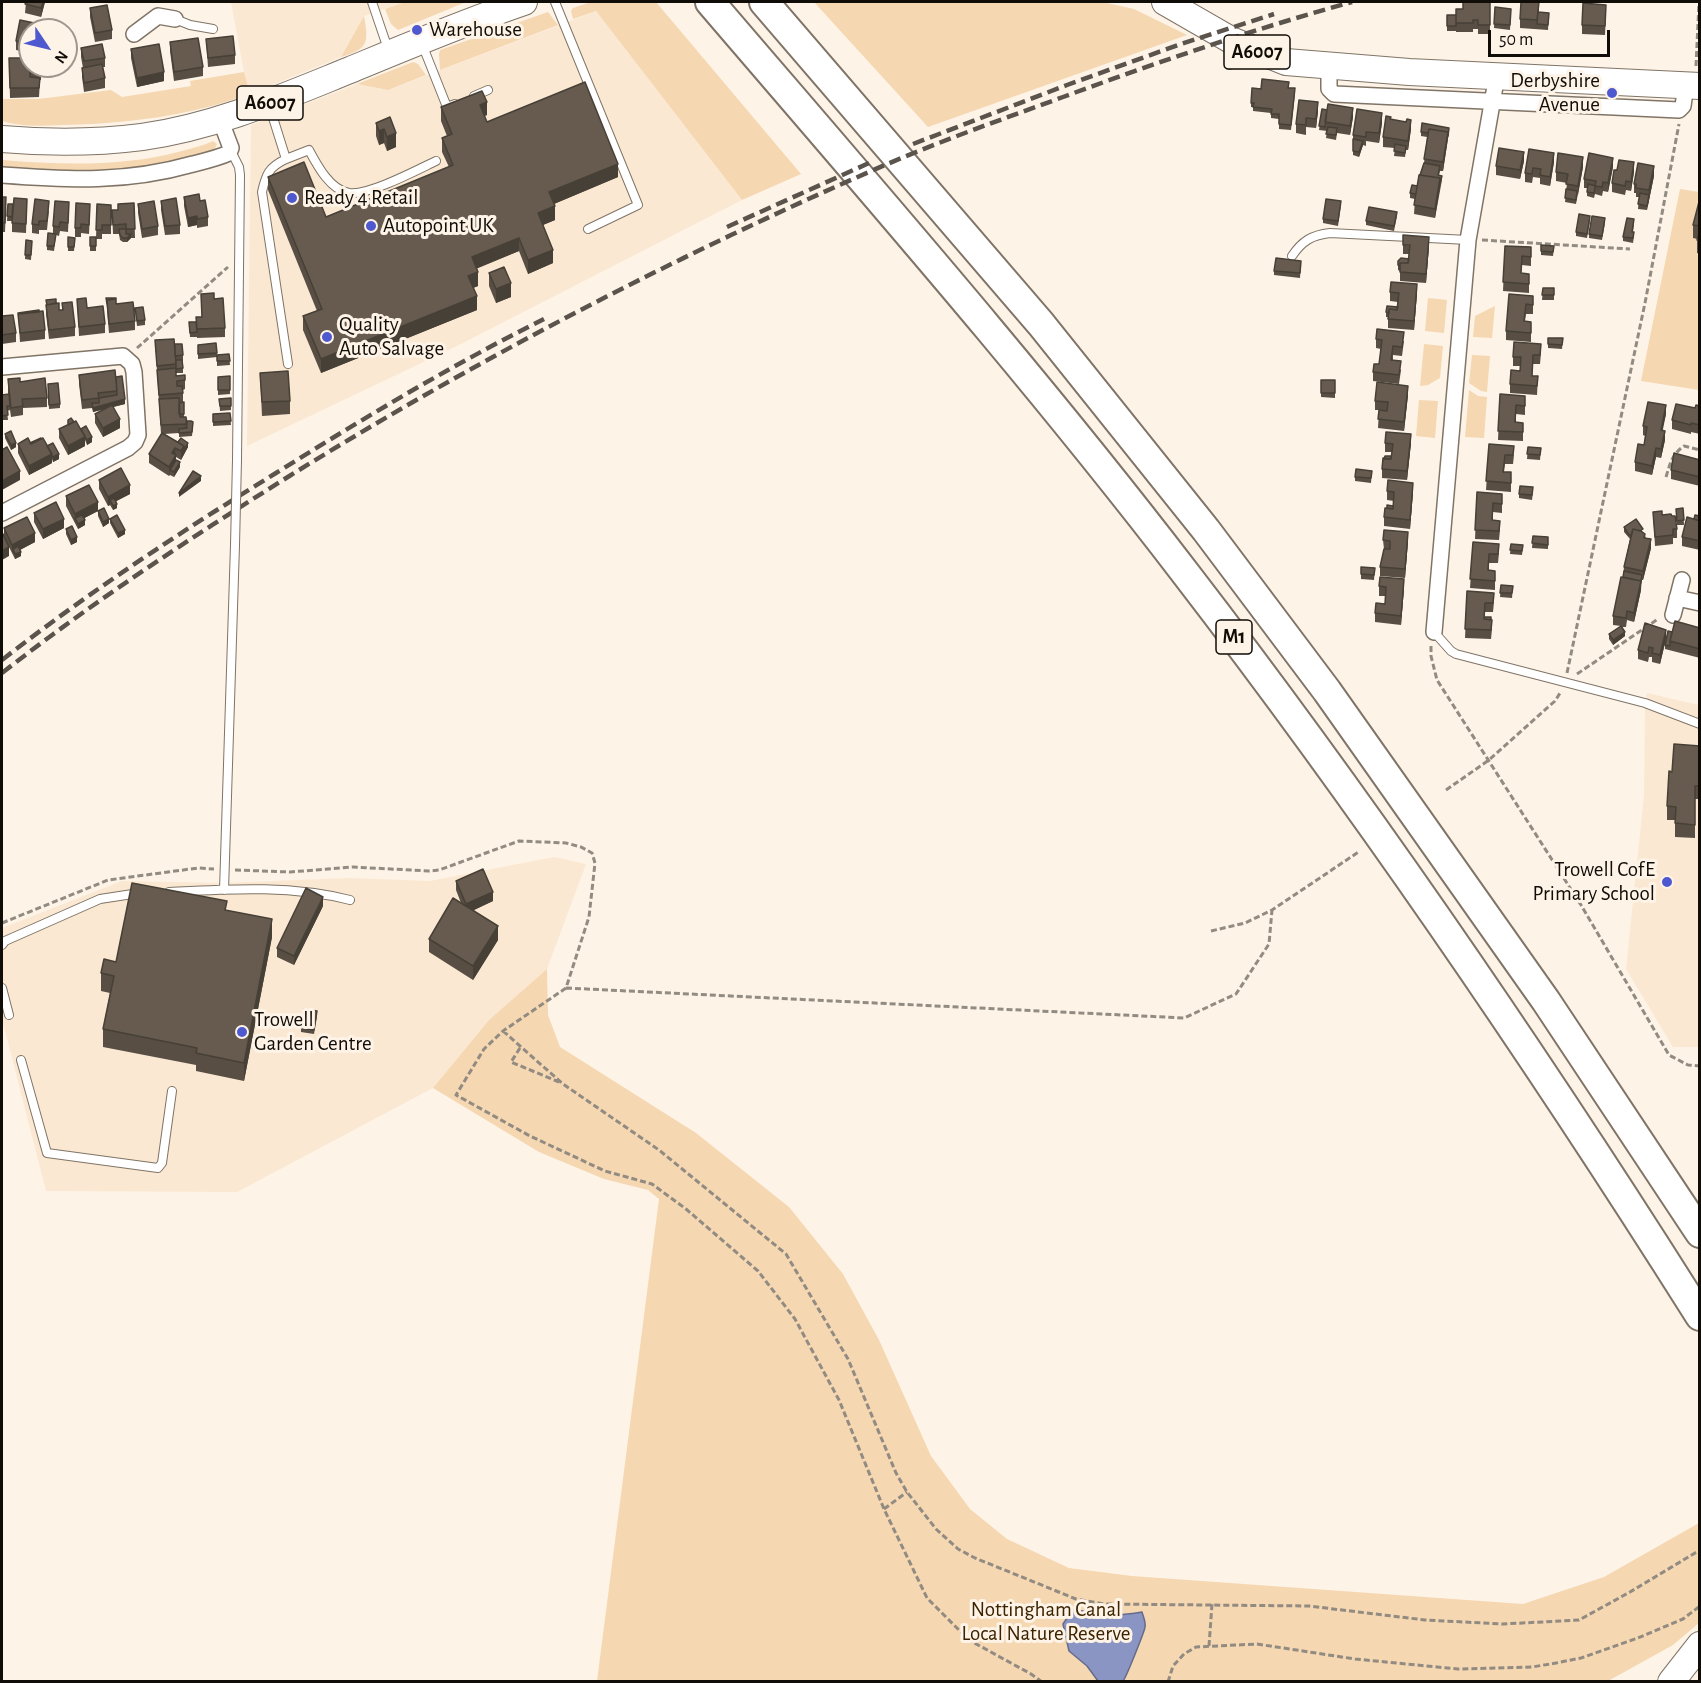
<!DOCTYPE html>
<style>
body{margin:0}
#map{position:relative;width:1701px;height:1683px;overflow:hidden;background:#fef3e7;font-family:"Alegreya Sans",sans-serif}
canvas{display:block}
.frame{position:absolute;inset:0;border:3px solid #100c07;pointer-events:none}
.north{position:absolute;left:18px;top:18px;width:60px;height:60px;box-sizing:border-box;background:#fef3e7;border:2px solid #9f978d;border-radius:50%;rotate:125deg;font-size:16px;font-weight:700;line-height:24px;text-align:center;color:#100c07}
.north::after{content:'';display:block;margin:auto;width:21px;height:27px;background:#4e59cf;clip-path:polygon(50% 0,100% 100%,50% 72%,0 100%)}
.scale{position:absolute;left:1488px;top:30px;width:122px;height:27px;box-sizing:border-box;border:3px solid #100c07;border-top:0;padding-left:8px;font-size:18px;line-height:21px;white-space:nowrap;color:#100c07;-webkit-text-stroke:4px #fef3e7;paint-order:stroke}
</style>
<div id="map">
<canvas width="1701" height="1683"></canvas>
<div class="frame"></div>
<div class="north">N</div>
<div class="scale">50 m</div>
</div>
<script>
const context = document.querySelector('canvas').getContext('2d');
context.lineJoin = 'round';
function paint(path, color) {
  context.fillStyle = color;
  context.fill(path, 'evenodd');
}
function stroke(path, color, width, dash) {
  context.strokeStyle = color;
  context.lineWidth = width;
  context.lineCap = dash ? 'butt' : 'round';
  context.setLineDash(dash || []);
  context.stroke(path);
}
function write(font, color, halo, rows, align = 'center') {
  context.font = font + ' "Alegreya Sans",sans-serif';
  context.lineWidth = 6;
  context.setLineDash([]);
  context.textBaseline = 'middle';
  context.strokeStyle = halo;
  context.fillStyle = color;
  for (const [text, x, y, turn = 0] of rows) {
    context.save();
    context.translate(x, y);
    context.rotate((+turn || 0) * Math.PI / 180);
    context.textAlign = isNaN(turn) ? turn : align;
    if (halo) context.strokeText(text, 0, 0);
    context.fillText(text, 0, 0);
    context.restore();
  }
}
paint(new Path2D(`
 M231 2H405L364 16 341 57 250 94 244 72Z
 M596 11 742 200 455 347 247 446 251 125 357 84 388 90Z
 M1647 693 1699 705V1047H1673L1626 969 1644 795 1645 708Z
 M554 857 586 864 547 969 489 1020 433 1088 237 1192 46 1191 2 1019V928L122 881 223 883 348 878 430 881Z`), '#fae8d2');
paint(new Path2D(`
 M405 2H466L398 30 391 24 385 9Z
 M591 2H656L801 174 742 200 596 11 573 19 571 11 573 8Z
 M814 2H1102L1134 9 1187 35 928 127Z
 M548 12 558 25 440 70 439 54 440 50Z
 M364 16C369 43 368 49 341 57Z
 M413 62 418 64 426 75 388 90 357 84Z
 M244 72 250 94C189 116 125 124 61 125 41 126 21 127 2 121V99H38L111 90 122 97 191 86 190 81Z
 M213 141 217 144 214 150C144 176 75 173 2 168V160C62 165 123 167 182 151 192 148 203 146 213 141Z
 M1680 189 1699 192V211L1694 238 1700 240 1697 253 1700 254 1699 390 1641 381Z
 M1428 298 1447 300 1444 333 1425 331Z
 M1495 306 1492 338 1473 337 1475 316Z
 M1424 344 1443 346 1440 378 1428 385 1420 386Z
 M1472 355 1490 356 1487 392 1481 391 1469 383Z
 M1469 390 1478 396 1487 397 1484 438 1465 437Z
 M1419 400 1438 401 1435 438 1416 436Z
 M547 969 548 1015 560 1047 696 1133 789 1207 843 1274 879 1340 931 1456 970 1509 1007 1539 1069 1568 1132 1576 1523 1604 1604 1577 1699 1523V1623L1673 1645 1608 1681H597L659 1199 648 1190 604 1179 539 1152 433 1088 489 1020Z`), '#f5d7b1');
const water = new Path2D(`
 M1073 1609C1099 1615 1115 1617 1142 1612 1143 1616 1146 1622 1145 1627 1145 1630 1126 1678 1123 1681H1098L1087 1666 1069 1651 1063 1624Z`);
paint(water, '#8a95c4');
stroke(water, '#656c8b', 1.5);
const service = new Path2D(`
 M372 2 388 49
 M555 2 638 205 588 229
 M175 19 190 25 213 29
 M422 44 447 107 455 104
 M474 96 488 90
 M269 105 286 159 309 150C317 165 330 190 349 193 368 196 417 170 436 161
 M231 151 239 167 240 175 237 460
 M286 159C269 167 266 174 262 192L288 364
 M1292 256C1302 241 1312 235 1330 233L1468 240
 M1434 632 1451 651 1456 654 1645 703 1700 724
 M224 890 235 545
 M169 892C230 889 290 885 350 900
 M2 945 5 941 100 899 139 893
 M2 988 9 1015
 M21 1060 47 1153 158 1168 162 1163 172 1091`);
const minor = new Path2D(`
 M134 34 158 16 175 19
 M1329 67V89L1334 94 1679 110 1683 106 1686 85
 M2 175C70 180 126 183 193 164 205 161 218 158 229 153L231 148 220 119
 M2 367 123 356 132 364 134 372 138 435 135 442 128 448 2 513
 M1677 598 1700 603
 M1673 615 1682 580
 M1434 632 1468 240 1497 75`);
const primary = new Path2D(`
 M1165 2 1231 40 1286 62 1409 72 1700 86
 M2 139C49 143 95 143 142 137 215 127 283 97 350 70 408 46 465 22 524 2
 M1671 1682 1700 1645`);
const motorway = new Path2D(`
 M710 2C871 190 1035 377 1186 574 1370 813 1539 1061 1700 1316
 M764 2 1041 324 1206 530 1327 691 1546 1001 1700 1233`);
stroke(service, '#7f7466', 10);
stroke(minor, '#7f7466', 18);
stroke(primary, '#7f7466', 28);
stroke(motorway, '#7f7466', 32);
stroke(new Path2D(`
 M1696 66 1699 2
 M1230 70V60
 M1482 240 1630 249
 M137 348 228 267
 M1666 477C1670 464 1672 454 1684 446L1700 450
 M1431 646V656L1437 680 1581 905 1669 1055 1688 1065 1700 1066
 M1567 673 1645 303 1679 124
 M1577 674 1658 619
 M1446 790 1489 760 1555 701 1560 693
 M235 870 290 872 353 867 429 871 439 870 519 841 566 843 581 847 592 853 595 863 589 917 566 988 503 1031 484 1049 456 1095 530 1136 605 1171 652 1184 686 1209 758 1271 795 1319 839 1400 884 1509 927 1598 969 1640 1031 1674 1042 1682
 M2 923 108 880 198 868 214 869
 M1211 931 1245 923 1272 910 1360 851
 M566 988 1184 1018 1236 994 1269 944 1272 910
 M503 1031 563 1084 659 1150 786 1254 848 1359 896 1473 907 1492 936 1529 958 1549 975 1558 1076 1599 1104 1604 1309 1606 1425 1620 1503 1624 1579 1620 1630 1592 1700 1550
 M520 1048 511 1062 559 1082
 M884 1509 907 1492
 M1209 1646 1212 1604
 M1168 1682 1173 1666 1184 1654 1196 1647 1257 1644 1355 1659 1458 1669 1532 1667 1556 1663 1581 1658 1638 1638 1683 1619 1700 1606`), '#928b82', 3, [6, 3]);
stroke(service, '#fff', 8);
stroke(minor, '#fff', 15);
stroke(primary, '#fff', 26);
stroke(motorway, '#fff', 28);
stroke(new Path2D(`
 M913 144 1067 85 1181 44 1274 14
 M727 227 869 163
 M2 660C89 592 182 531 276 473 364 418 452 365 544 319
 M2 673C94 601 192 537 291 475 481 357 680 254 885 165 943 140 1003 119 1063 97 1158 62 1254 29 1352 2`), '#5b544d', 4.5, [12, 6]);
const serviceBridge = new Path2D(`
 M235 545 237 460`);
stroke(serviceBridge, '#7f7466', 10, []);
stroke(serviceBridge, '#fff', 8);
paint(new Path2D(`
 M26 2H45L41 17 25 13Z
 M1490 2V34H1478V29H1473V32H1456V31H1447V15H1456L1463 9Z
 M1531 2H1539V12L1549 13 1548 30 1520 28V19Z
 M1495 7 1511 9 1510 30 1494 28Z
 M90 8 112 30V39L95 42 90 17Z
 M1606 14 1605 35 1582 34V25Z
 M20 20 39 24V30H30V53L16 50V41Z
 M206 39 235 55V64L208 67Z
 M170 42 203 67V76L174 81 170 51Z
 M81 48 105 58V67H103L105 78V88L84 92 82 77V68H83L81 57Z
 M131 49 164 81 137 87 131 58Z
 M9 58 41 66V80H40L39 97 10 98Z
 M1261 89 1295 93 1291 130 1279 129V119L1271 118V113L1253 111V107H1251V103Z
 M441 107 487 115 484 116 487 122 618 177 554 204 555 220 543 225 553 263 528 274 519 251 476 269 478 286 473 288 477 310 321 373 303 330V316L317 311 268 190V177L326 217 449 167 442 152V138L447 136 441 121Z
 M1322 109 1353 117 1350 135 1337 133 1336 140 1326 138 1327 131 1319 130Z
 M1318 111 1316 128 1306 127V135L1296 133V124Z
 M390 117 396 147 387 151 384 143 379 145 376 136V123Z
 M1391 119 1411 129 1408 150H1406L1405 157 1394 156 1395 148 1383 147V137Z
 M1382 123 1379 143 1366 141V146L1363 145 1359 157 1353 155V135Z
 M1421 132H1449L1443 171H1440L1439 175 1442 180 1435 218 1414 214 1415 199 1410 198V193L1417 186 1424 163 1427 137 1421 136Z
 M1529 149 1554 162 1550 186 1540 184V178L1533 177 1532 183 1525 182V173Z
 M1524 161 1520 179 1496 175V166Z
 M1583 167 1576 204 1565 202 1567 183 1556 181V172Z
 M1613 167 1608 192 1603 191 1602 196 1595 194 1594 198 1587 196V188H1584V179Z
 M1617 170 1634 172 1631 191 1626 190 1625 195 1612 192V183Z
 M1654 176 1647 210 1638 209 1639 197H1636V193H1634V184Z
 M2 197 6 206 5 232H2Z
 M184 197 200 201 208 217V226L197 228V225L188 227 184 206Z
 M1700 198V254L1697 253V239L1693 238V225Z
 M27 199 26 233 12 232V221H7L8 204H13Z
 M161 201 180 225V234L165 235 161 210Z
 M134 203 135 238H131L127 242H123L120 240 119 234H113L112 210H118Z
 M97 204 111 205V234H102V239H96Z
 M138 204 158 226V235L142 238 138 213Z
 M1341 205 1338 226 1323 223V219Z
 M49 210 47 230H39V234L32 233V224Z
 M69 211 68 232 60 231 59 236 56 235 54 251 47 250V246L53 234V226Z
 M90 213 89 234 81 233V237H75V228Z
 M1397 216 1394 231 1366 225V221Z
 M1590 221 1587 238 1576 236V232Z
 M1605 223 1602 240 1589 238V234Z
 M1634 224 1633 232 1634 236 1633 243 1623 241V237Z
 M68 237 75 238 74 251H68Z
 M90 237H96V251H90Z
 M26 240 32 241 31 260 25 259Z
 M1403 245 1429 246 1426 283 1400 281V271L1398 270V261L1409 259V254H1403Z
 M1541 245 1554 246 1553 256 1541 255Z
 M1505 246 1531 247V266L1522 265 1521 274H1529V293L1503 291Z
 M1301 261 1300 278 1274 275V271Z
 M489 273 511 297 496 303 489 286Z
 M1543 288H1554V300H1542Z
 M1390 292 1417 293 1414 330 1388 328V317H1386V312L1398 307V302L1390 301Z
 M201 294 214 299 225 328V337L197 338V337H190L189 322H196L202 317Z
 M1533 296V314H1526L1525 321 1531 322V342L1506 340V331Z
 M106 298 116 304 135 321V330L109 333Z
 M77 299 105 324V333L79 336Z
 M46 300 56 303 59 310H62V303L75 327V336L49 339 46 314Z
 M135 308 145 320V325L137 326Z
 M18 313 45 330V339L20 342Z
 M2 316 16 333V342L2 344Z
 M1548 338H1563L1562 349 1548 348Z
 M1376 339 1404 341 1402 356 1393 355V360L1401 370 1399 384 1373 381V372L1379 364 1381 349 1376 348Z
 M155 340 175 344 183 355V373H176V376L185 375V389L183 390V402L179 403 184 402V417L186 421 193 426 192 436 179 437V433L164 434 188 447 181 460 176 457V460L180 467 174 477 170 475 169 476 149 463V454L161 434Z
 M216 343 217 355 229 354 230 365 217 366V357L198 359V345Z
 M1541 353 1540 364H1533L1532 376H1538L1537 395 1510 393V384L1520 371 1521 366H1513V357Z
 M260 373 290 401V414L262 416Z
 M79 375 116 377 125 404 113 407 120 428 103 437 95 423V414L104 409 93 412 92 408 82 409 79 384Z
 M230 376V394L218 395V377Z
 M8 379 20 382 47 398V407L23 408V415L11 417 10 410 7 411 8 420H2V395L8 394Z
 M1321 380H1335V398L1321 397Z
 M48 384 60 404V408L49 409Z
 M1500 394 1525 405V415L1516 414V422L1523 423V441L1498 440Z
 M1408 395 1404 431 1378 428 1379 410H1375V401Z
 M231 398V410L220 411 219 399Z
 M1700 406V434L1691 432V434L1672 429V420Z
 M230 413 231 425 213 426V414Z
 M1666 414 1662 430 1665 440 1661 458 1656 457 1652 475 1635 471V462L1644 445 1645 436 1643 435V426Z
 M67 425 81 430 92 442 87 445 85 440V446L68 455 59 438V429Z
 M5 434 16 447 11 450 5 438Z
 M30 443 47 446 59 459 53 462 52 459V463L29 475 18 453V444Z
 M1385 443H1411L1407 480 1382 478V469L1384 459 1391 456 1392 452H1385Z
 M1489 444 1514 455 1513 464H1505L1504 472H1511V492L1486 490Z
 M1528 447 1541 448 1540 460 1527 459Z
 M1700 460V486L1671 479V470Z
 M1372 471 1371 483 1355 481V477Z
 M99 480 130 494 116 501 117 508 113 510 110 505 108 506 99 489Z
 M1387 491 1413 492 1410 529 1384 526V517L1393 506 1394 501 1387 500Z
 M1477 492 1502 494V513L1493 512V520L1500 530 1499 540 1475 539Z
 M1533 492 1532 500 1519 498V494Z
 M66 496 98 511 84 518 85 525 78 529 66 506Z
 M1683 508 1684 525H1677L1676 509Z
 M98 511 109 523 103 527 98 516Z
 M1653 512 1662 515 1677 529V538H1673V544L1655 546Z
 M34 513 64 528 43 539 34 522Z
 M1700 516V550L1682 546V537L1694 519Z
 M110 519 125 534 118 538 110 523Z
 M1624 527 1643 532 1651 548 1643 580H1642L1641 585V590L1634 622 1627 620 1626 627H1622L1625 636 1613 645 1609 639V634L1621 626 1613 625V616L1623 577 1624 567 1630 539 1624 532Z
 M4 528 35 542 20 550 21 556 15 559 4 537Z
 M66 529 77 542 71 545 66 534Z
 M1533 536 1548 537V549L1532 548Z
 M1383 540 1408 541 1405 578 1380 576V567L1384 549Z
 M1473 542 1499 553 1498 563H1489V571L1495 580V590L1470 588Z
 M1511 544 1523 545 1522 555 1510 554Z
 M1361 567 1375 568 1374 580 1361 579Z
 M1501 585 1513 586 1512 598 1500 597Z
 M1379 586 1404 588 1401 625 1375 622V613L1385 604V596H1379Z
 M1467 591 1494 602 1493 612H1485V617L1492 629 1491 639 1465 638Z
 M1700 628V658L1665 649V645L1672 632Z
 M1666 639 1660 664 1652 662V657H1649L1648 662 1638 659V650Z
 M1700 746V799H1695V838L1675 837V820H1667V806Z
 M456 881 493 901 473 910 498 940 473 980 429 952V939L461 903 456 890Z
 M323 906 294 965 277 957V948Z
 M227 910 272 937 244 1081 196 1071V1065L103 1047V1029L110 993 101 991V973L116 962Z
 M317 1016 314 1034 301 1032V1028Z`), '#584e43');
paint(new Path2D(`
 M43 2H45L41 17V8Z
 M164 72V81L137 87V78Z
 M487 102V115L480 118V105Z
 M1318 102V111L1316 128V119Z
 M1353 108V117L1350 135V126Z
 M1382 113V123L1379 143V133Z
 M1411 120V129L1408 150V141Z
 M1449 128V132L1443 171V162Z
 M384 129V143L379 145V131Z
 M396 133V147L387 151V137Z
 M1363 141V145L1359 157V152Z
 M1524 152V161L1520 179V170Z
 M1554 153V162L1550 186V177Z
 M1583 157V167L1578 195V186Z
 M1613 158V167L1608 192V183Z
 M1634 162V172L1631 191V182Z
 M618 164V177L549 206V192Z
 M1654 166V176L1647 210 1649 190Z
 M1440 178V187L1435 218V209Z
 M555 206V220L538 227V213Z
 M197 216V225L188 227V218Z
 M131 234V238L127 242V238Z
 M1429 237V246L1426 283V274Z
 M519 238V251L472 270V257Z
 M553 250V263L528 274V260Z
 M478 272V286L468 290V276Z
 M511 283V297L496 303V289Z
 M1417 284V293L1414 330V321Z
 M477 296V310L321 373V359Z
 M1408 386V395L1404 431V422Z
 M125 399V404L93 412V408Z
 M1666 405V414L1661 439V430Z
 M120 419V428L103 437V428Z
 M1665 431V440L1661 458V449Z
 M1411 434V443L1407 480V471Z
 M85 437V446L68 455V446Z
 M92 437V442L87 445V440Z
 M16 443V447L11 450V445Z
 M188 443V447L181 460V451L184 446Z
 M175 448 176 464 170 470 169 476V467L172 453Z
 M1656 448V457L1652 475V466Z
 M52 454V463L29 475V466Z
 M59 454V459L53 462V457Z
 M180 462V467L174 477V472Z
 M20 471V480L2 490V481Z
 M201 476V481L179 497V493Z
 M1413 483V492L1410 529V520Z
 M130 485V494L111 504 110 500V505L108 506V497Z
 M98 502V511L77 522 75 518V514Z
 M117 504V508L113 510V506Z
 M64 519V528L43 539V529Z
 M109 519V523L103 527V522Z
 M85 520V525L78 529V524Z
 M125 530V534L118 538V533Z
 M1408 532V541L1405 578V569Z
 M35 533V542L14 553 13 549 12 554V545Z
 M77 537V542L71 545V540Z
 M1651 539V548L1643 580V571Z
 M9 547V556L2 560V551Z
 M21 552V556L15 559V554Z
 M3 563V572L2 573V564Z
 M1642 575 1641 590 1634 622V613Z
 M1404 579V588L1401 625V616Z
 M1666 630V639L1660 664V655Z
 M1625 632V636L1613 645V640Z
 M493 892V901L466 914V904Z
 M323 897V906L294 965V956Z
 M272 919V937L244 1081V1063Z
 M498 926V940L473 980V966Z`), '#474037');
const building = new Path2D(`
 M26 2H43L41 8 25 4Z
 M1463 2H1490V25H1478V20H1473V23H1456V9H1463Z
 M1521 2H1539L1537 20 1520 19Z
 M1583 3 1606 5 1605 26 1582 25Z
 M107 5 112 30 95 33 90 8Z
 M1495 7 1511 9 1510 25 1494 24Z
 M1538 12 1549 13 1548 25 1537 24Z
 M1447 15H1456V26H1447Z
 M20 20 39 24 37 30H30V44L16 41Z
 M233 36 235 55 208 58 206 39Z
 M198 38 203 67 174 72 170 42Z
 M102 44 105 58 84 61 81 48Z
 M159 44 164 72 137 78 131 49Z
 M9 58H30V66H41V71H30V77L40 78 39 88H10Z
 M102 64 105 78 84 83 82 68Z
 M1262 79 1289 82 1288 88H1295L1291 125 1279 124V114H1271L1272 109 1253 107 1254 103H1251L1252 88 1261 89Z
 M585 82 618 164 549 192 555 206 538 213 553 250 528 260 519 238 472 257 478 272 468 276 477 296 321 359 303 316 322 309 268 177 304 162 326 217 453 165 442 138 452 134 441 107 482 91 487 102 480 105 487 122Z
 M1299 100 1318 102 1316 119 1306 118V125L1296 124Z
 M1328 104 1353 108 1350 126 1325 122Z
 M1322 109 1327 110 1325 127 1319 126Z
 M1357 109 1382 113 1379 133 1366 132V137L1353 135Z
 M1386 116 1391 117 1390 119 1406 122 1407 119 1411 120 1408 141 1383 137Z
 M390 117 396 133 387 137 384 129 379 131 376 123Z
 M1422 123 1449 128 1448 136V132L1429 129 1428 133 1421 132Z
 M1328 127 1337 128 1336 135 1326 134Z
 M1429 129 1448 132 1443 162 1424 159Z
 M1353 139 1363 141 1359 152 1353 151Z
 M1395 144 1406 146 1405 153 1394 151Z
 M1499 148 1524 152 1520 170 1496 166Z
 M1529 149 1554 153 1550 177 1540 175 1541 169 1533 168 1532 174 1525 173Z
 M1558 153 1583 157 1578 186 1566 184 1568 174 1556 172Z
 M1589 153 1613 158 1608 183 1603 182 1602 187 1595 186 1596 181 1584 179Z
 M1619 160 1634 162 1631 182 1626 181 1625 186 1612 183 1614 170H1617Z
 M1424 163 1440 166 1438 175 1442 176 1440 183V178L1420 175Z
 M1638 163 1654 166 1649 190 1636 188V184H1634Z
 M1419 175 1440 178 1435 209 1414 205Z
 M1588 184 1596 186H1595L1594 193 1587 192Z
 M1412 185 1417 186 1416 194 1410 193Z
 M1566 189 1577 191 1576 200 1565 198Z
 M1640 193 1649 195 1647 206 1638 204Z
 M199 194 200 201 205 200 208 217 197 219V216L188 218 184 197Z
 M2 197H6L5 223 2 222Z
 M14 198 27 199 26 224 12 223Z
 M176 198 180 225 165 226 161 201Z
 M1700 198V226L1693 225Z
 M35 199 49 201 47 221H39V225L32 224Z
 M1326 199 1341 201 1338 221 1323 219Z
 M55 201 69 202 68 223 60 222 59 227 53 226Z
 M154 201 158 226 142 229 138 204Z
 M76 203 90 204 89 225 81 224V228H75Z
 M134 203 135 229H126V224L113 225 112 210H118V204Z
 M8 204H13L12 217 7 216Z
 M97 204 111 205V225H102V230H96Z
 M1369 207 1397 212 1394 226 1366 221Z
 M1579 214 1590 216 1587 234 1576 232Z
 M1592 216 1605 218 1602 236 1589 234Z
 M1627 218 1634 219 1632 232H1634L1633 238 1623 237Z
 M119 229H126V234H131L127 238H123L120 235Z
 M1700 229V240H1697Z
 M48 233 56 234 54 246H47Z
 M1403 235 1429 237 1426 274 1400 272V263H1408L1410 245H1403Z
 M68 237 75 238 74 247H68Z
 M90 237H96V246H90Z
 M26 240 32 241 31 255H25Z
 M1541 245 1554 246 1553 252 1541 251Z
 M1505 246 1531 247V257L1522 256 1521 273 1529 274V284L1503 282Z
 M1276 258 1301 261 1300 273 1274 271Z
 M1401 258 1409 259 1408 263H1400V267L1398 265V261Z
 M504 267 511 283 496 289 489 273Z
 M1391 282 1417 284 1414 321 1388 319 1389 309 1397 310 1398 301 1399 293 1390 292Z
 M1543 288H1554V295H1542Z
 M214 293V299L223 298 225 328 197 329 196 317H202L201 294Z
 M1509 294 1533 296V305L1526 304 1524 321 1531 322V333L1506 331Z
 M86 298 87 308 103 306 105 324 79 327 77 299Z
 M106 298H116V299L107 300V304Z
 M56 299V303L47 305 46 300Z
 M116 299V304L133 302 135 321 109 324 107 300Z
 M72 302 75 327 49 330 46 305 59 303V310H63L62 303Z
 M1387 306 1398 307 1397 310 1389 309V313L1386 312Z
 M143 307 145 320 137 321 135 308Z
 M39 310V312L18 314V313Z
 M43 311 45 330 20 333 18 314Z
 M13 315 16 333 2 335V316Z
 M189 322H196L197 332 190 333Z
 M1377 329 1404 332 1402 347 1393 346 1391 360 1401 361 1399 375 1373 372 1374 364H1379L1382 340 1376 339Z
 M1548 338H1563L1562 345 1548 344Z
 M174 339 176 364 157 366 155 340Z
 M1514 342 1541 344 1540 355H1533L1532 376H1538L1537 386 1510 384 1511 370 1520 371 1521 357H1513Z
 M216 343 217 353 198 354V345Z
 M175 344H182L183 355 175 356Z
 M229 354 230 361H217V355Z
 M176 360H182L183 368 176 369Z
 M176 368V376L185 375V380L177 381V386H182L183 393 159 395 157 370Z
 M115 370 117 391 98 393 99 398 82 400 79 375Z
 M288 371 290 401 262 402 260 373Z
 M122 376 125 399 93 408 92 403H99V398L117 395 116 377Z
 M230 376V390H218V377Z
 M20 378V382L45 378 47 398 22 399 23 406 11 408 8 379Z
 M1321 380H1335V393H1321Z
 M1377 382 1408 386 1404 422 1378 419 1379 410 1387 411 1388 402 1375 401Z
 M58 383 60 404 49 405 48 384Z
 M9 394 10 406H7L8 415 2 416V395Z
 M1500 394 1525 396V406L1516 405 1515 422 1523 423V432L1498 431Z
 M179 398 180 417H186L187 424 161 425 159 399Z
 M231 398V406H220L219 399Z
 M184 402V414H179V403Z
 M1648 402 1666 405 1661 430 1665 431 1661 449 1656 448 1652 466 1635 462 1638 444 1644 445 1647 427 1643 426Z
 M1676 404 1695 408 1696 405 1700 406V425L1691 423V425L1672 420Z
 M112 405 120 419 103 428 95 414Z
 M230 413 231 421 213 422V414Z
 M71 418 74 422 68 425V420Z
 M76 421 85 437 68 446 59 429Z
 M186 421H191L193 422 192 432 179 433V429L187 428Z
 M86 426 92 437 87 440 81 429Z
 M11 431 16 443 11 445 5 434Z
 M1386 432 1411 434 1407 471 1382 469 1383 458 1391 459 1393 444 1385 443Z
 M162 433 184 446 181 451 175 448 172 453 176 455 169 467 149 454Z
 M28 438 31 444 43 438 52 454 29 466 18 444Z
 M41 438V439L31 444 30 443Z
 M181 438 188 443 184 450V446L178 442Z
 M53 443 59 454 53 457 47 446Z
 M1489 444 1514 446 1513 455H1505L1503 472H1511V483L1486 481Z
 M7 447 20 471 2 481V450Z
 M1528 447 1541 448 1540 455 1527 454Z
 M1674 453 1700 460V477L1671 470Z
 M1385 456H1391V459H1384Z
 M176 460 180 462 174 472 170 470Z
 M121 468 130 485 108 497 99 480Z
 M1356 469 1372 471 1371 478 1355 477Z
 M193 471 201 476 179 493Z
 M1388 480 1413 483 1410 520 1384 517 1385 508 1393 509 1394 492 1387 491Z
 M89 485 98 502 75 514 66 496Z
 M1520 486 1533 487 1532 495 1519 494Z
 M1477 492 1502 494V504L1493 503 1492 520 1500 521 1499 531 1475 530Z
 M114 498 117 504 113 506 110 500Z
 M56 502 64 519 43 529 34 513Z
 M1387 505 1393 506V509L1387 508Z
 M104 508 109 519 103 522 98 511Z
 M1683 508 1684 520 1677 521 1676 509Z
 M1662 511V515L1671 514 1672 516H1675L1677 529H1673V535L1655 537 1653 512Z
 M82 515 85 520 78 524 75 518Z
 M117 515 125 530 118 533 110 519Z
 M1695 515 1700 516V521L1694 519Z
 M27 517 35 533 12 545 4 528Z
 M1687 517 1700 521V541L1682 537Z
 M1636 519 1643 529 1640 531 1633 529 1631 535H1629L1624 527Z
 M72 526 77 537 71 540 66 529Z
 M1633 529 1641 531 1645 534 1644 538 1651 539 1643 571 1624 567Z
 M1384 530 1408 532 1405 569 1380 567 1384 549H1390V541L1383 540Z
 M2 532 9 547 2 551Z
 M1533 536 1548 537V545L1532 543Z
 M1473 542 1499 544 1498 554H1489L1488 570 1495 571V581L1470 579Z
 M1511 544 1523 545 1522 551 1510 550Z
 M18 546 21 552 15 554 13 549Z
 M1361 567 1375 568 1374 575 1361 574Z
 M1624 571 1642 575 1641 581 1623 577Z
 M1380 577 1404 579 1401 616 1375 613 1376 603 1385 604 1386 587 1379 586Z
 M1621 577 1641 581 1634 613 1627 611 1626 618 1613 616Z
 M1501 585 1513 586 1512 593H1500Z
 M1467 591 1494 593 1493 603H1485L1484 619 1492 620 1491 630 1465 629Z
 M1485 617H1491V620L1484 619Z
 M1675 621 1700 628V649L1670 641Z
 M1645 623 1666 630 1660 655 1652 653 1653 648 1649 647 1648 653 1638 650Z
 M1621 626 1625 632 1613 640 1609 634Z
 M1668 631 1672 632 1670 641V646L1665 645Z
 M1674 744 1700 746V786H1695V825L1675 823 1676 807 1667 806 1669 771 1672 772Z
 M483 869 493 892 466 904 456 881Z
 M132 883 227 901 225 910 272 919 244 1063 196 1053 197 1048 103 1029 114 976 101 973 104 959 116 962Z
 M306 888 323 897 294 956 277 948Z
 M453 898 498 926 473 966 429 939Z
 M304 1009 317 1011 314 1030 301 1028Z`);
paint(building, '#665b4e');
stroke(building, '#474037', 1.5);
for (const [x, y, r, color] of [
 [417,30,6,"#4e59cf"],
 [1612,93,6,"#4e59cf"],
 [292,198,6,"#4e59cf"],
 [371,226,6,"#4e59cf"],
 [327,337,6,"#4e59cf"],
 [1667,882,6,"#4e59cf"],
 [242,1032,6,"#4e59cf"]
]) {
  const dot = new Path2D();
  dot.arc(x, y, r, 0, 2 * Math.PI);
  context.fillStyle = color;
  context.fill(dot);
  stroke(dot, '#fef3e7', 2);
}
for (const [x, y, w] of [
 [1257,52,66],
 [270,103,66],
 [1234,637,36]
]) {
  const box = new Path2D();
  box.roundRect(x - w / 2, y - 17, w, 34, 4.5);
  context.fillStyle = '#fef3e7';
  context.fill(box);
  stroke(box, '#100c07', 1.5);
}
write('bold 20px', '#100c07', null, [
 ["A6007",1257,52],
 ["A6007",270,103],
 ["M1",1234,637]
]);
write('21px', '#100c07', '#fef3e7', [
 ["Warehouse",429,30],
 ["Derbyshire",1600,81,"right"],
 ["Avenue",1600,105,"right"],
 ["Ready 4 Retail",304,198],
 ["Autopoint UK",383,226],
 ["Quality",339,325],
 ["Auto Salvage",339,349],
 ["Trowell CofE",1655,870,"right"],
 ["Primary School",1655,894,"right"],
 ["Trowell",254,1020],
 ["Garden Centre",254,1044]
], 'left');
write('21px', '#3b2300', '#fef3e7', [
 ["Nottingham Canal",1046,1610],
 ["Local Nature Reserve",1046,1634]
]);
</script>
